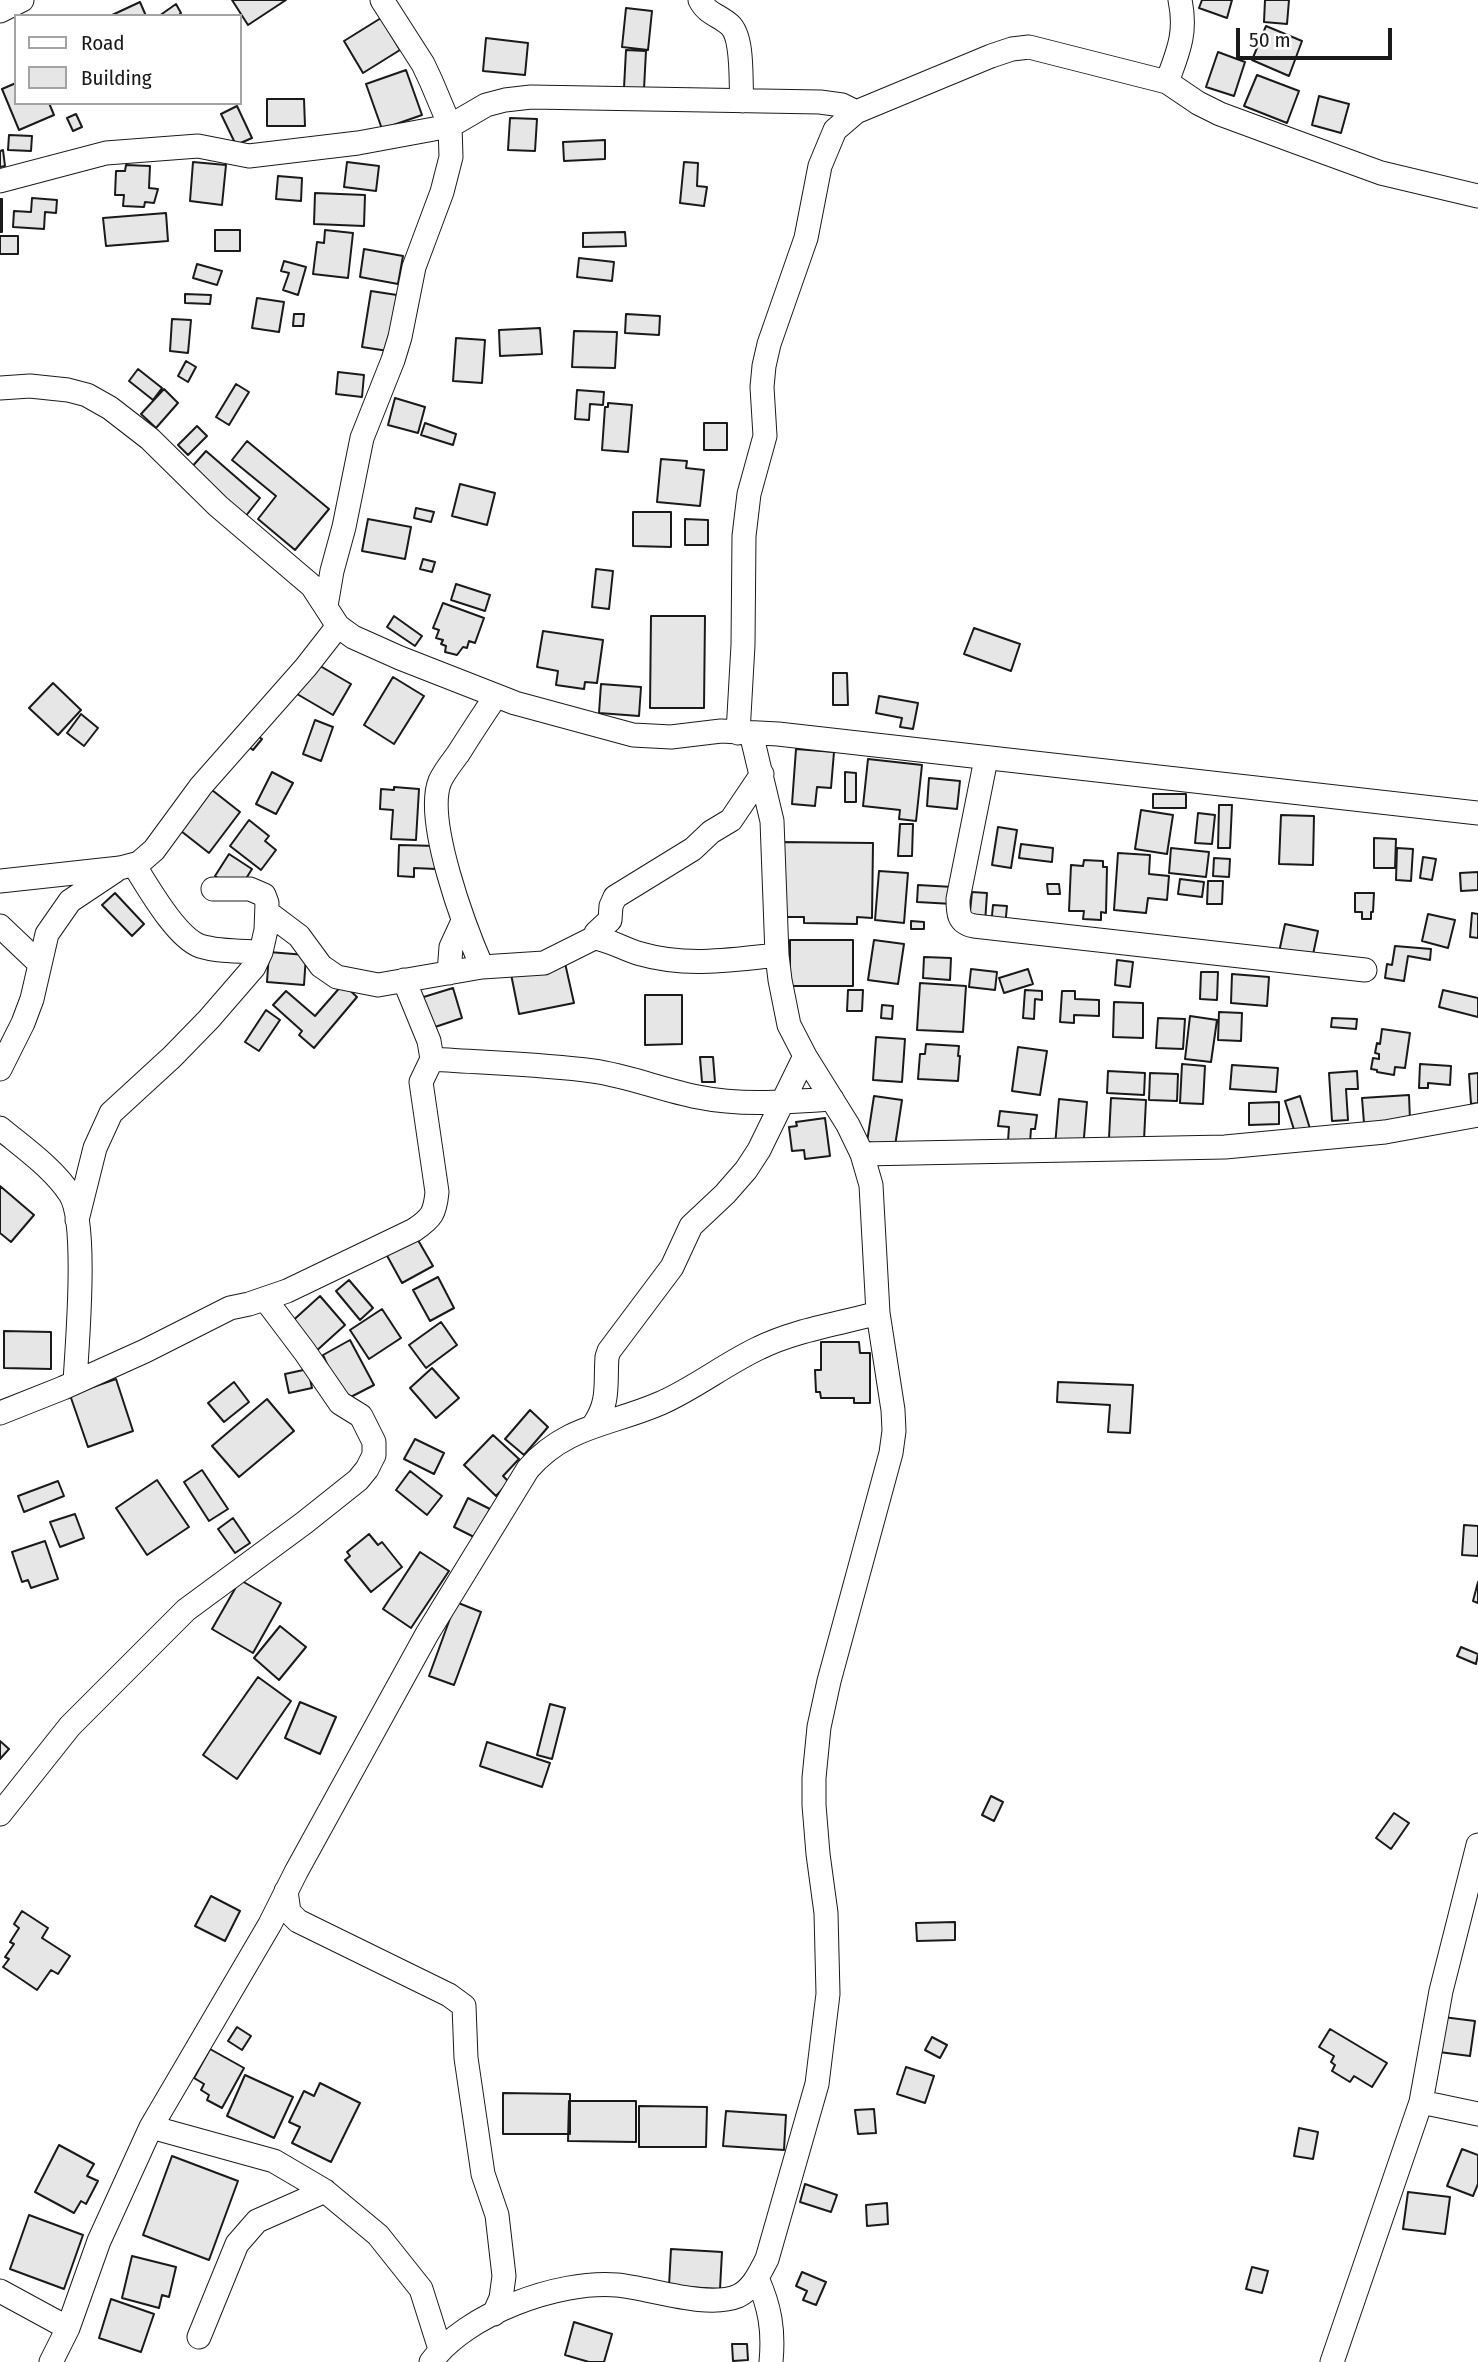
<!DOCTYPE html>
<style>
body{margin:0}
#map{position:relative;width:1478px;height:2362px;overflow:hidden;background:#fff;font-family:"Fira Sans Condensed",sans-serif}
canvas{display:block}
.legend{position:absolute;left:14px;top:14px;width:228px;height:91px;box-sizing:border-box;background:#fff;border:2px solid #a3a3a3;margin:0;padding:9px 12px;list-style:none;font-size:21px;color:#1a1a1a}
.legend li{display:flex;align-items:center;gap:14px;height:35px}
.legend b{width:35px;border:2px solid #a3a3a3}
.scale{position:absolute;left:1236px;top:28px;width:156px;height:32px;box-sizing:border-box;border:4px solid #1a1a1a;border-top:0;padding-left:9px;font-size:21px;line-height:24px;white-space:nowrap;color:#1a1a1a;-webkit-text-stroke:5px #fff;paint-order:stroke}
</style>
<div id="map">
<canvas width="1478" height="2362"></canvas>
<ul class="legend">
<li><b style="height:9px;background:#fff"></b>Road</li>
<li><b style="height:19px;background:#e6e6e6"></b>Building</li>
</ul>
<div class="scale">50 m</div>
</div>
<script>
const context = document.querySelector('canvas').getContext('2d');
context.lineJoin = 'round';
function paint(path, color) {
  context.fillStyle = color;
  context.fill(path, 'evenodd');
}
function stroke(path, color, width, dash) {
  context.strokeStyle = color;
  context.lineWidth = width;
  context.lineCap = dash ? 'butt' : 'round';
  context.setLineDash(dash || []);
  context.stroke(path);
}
const building = new Path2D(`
 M232 0H286L248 25Z
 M1202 0H1232L1227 18 1199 8Z
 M1265 0H1289L1287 24 1264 22Z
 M140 2 146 16H110Z
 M176 4 181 13 178 16H159Z
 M626 8 652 11 648 50 622 47Z
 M381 18 400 50 363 73 344 41Z
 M1266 26 1302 41 1289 76 1252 60Z
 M486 38 528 43 525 75 483 71Z
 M626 50 646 51 644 89 624 88Z
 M1218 52 1245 62 1234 96 1206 87Z
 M406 70 422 115 382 129 366 84Z
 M1257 75 1299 91 1287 123 1244 106Z
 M16 83V103H49L54 115 19 130 2 89Z
 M1319 96 1349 104 1341 133 1312 125Z
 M267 99H304L305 126H267Z
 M237 106 252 138 236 145 221 114Z
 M76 114 82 127 73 131 67 118Z
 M510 118 537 119 535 151 508 150Z
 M9 135 32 136 31 151 8 150Z
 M605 140V159L564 161 563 142Z
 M3 150 5 166 0 167V151Z
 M193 162 226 165 222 205 190 201Z
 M347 162 379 166 376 191 344 187Z
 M684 162 698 163 697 186 707 187 704 206 680 203Z
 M126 165 150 166 149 188 158 189 154 203 145 202 144 207 123 206 124 195H115L116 171H125Z
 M278 176 302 178 301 201 276 199Z
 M315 193 365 195 364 226 314 224Z
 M32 198 57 200 56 213 45 212 44 229 13 227 14 211 31 212Z
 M0 199H2V232H0Z
 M166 213 168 241 106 246 103 218Z
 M215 230H240V251H215Z
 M325 230 353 233 348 278 313 274 317 242 324 243Z
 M625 232 626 246 583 247V233Z
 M0 236H18V254H0Z
 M364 249 403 256 398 284 360 277Z
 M579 258 614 262 612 281 577 277Z
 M284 261 306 267 298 295 283 290 289 273 281 271Z
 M197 264 222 271 217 285 193 278Z
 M371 291 397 295 388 351 362 347Z
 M185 294 211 295 210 304 185 303Z
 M257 298 284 302 279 332 252 328Z
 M294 314H304L303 326H293Z
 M626 314 660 316 659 335 625 333Z
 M172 319 191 320 188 353 170 351Z
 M540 328 542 354 500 356 499 330Z
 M574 331 617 332 615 368 572 367Z
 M456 338 485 340 482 383 453 381Z
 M186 361 196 367 188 382 178 376Z
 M138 369 162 388 153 400 129 381Z
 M338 372 364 375 362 397 336 394Z
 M236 384 249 392 229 425 216 417Z
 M164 389 178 403 156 428 141 414Z
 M577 390 604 392 603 405 590 404 589 420 575 419Z
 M395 398 425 407 418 433 388 425Z
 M608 403 632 405 628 452 602 450 605 407H608Z
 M425 423 456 434 453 445 421 435Z
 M704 423H727V450H704Z
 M197 426 207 436 188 455 178 445Z
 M247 441 329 509 295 550 258 519 276 496 232 460Z
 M206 451 260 498 245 517 190 469Z
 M661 459 687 461 686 468 704 470 700 506 657 502Z
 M460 484 495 493 487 525 452 516Z
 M416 508 434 512 431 522 414 518Z
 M633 512H671V547L633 546Z
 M368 519 411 527 405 559 362 551Z
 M685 519 708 520V545H685Z
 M423 559 435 562 432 572 420 569Z
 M596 569 613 571 609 609 592 607Z
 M456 584 490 595 485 611 451 600Z
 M443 603 484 618 475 643 469 641 467 648 463 647 457 655 445 652 446 646 441 644 443 640 436 638 439 630 433 628Z
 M394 616 422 636 415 646 387 627Z
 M651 616H705L704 708H650Z
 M974 628 1020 644 1011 671 964 654Z
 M543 631 603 640 597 683 585 682 584 689 556 685 558 671 537 667Z
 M315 663 351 684 333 715 297 694Z
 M833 673H847L848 705H833Z
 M393 677 424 696 394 744 364 725Z
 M53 683 81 710 58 735 29 708Z
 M601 684 641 687 639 716 599 713Z
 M879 696 918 703 913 729 900 727 902 718 876 713Z
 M81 714 98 728 84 746 67 733Z
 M315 720 333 727 321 761 303 754Z
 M251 731 262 739 253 750 243 743Z
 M796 749 834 752 831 788 817 787 815 806 792 804Z
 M868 759 922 765 916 821 899 819 900 810 863 806Z
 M272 772 293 783 276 814 256 804Z
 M845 772 856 773V802H845Z
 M929 778 960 781 957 809 927 806Z
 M394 787 419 789 416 840 391 839 393 810 380 809 381 789 394 790Z
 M212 790 240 812 209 853 181 831Z
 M1153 794H1186V808H1153Z
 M1219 805H1232L1230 848H1218Z
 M1141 810 1173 815 1167 854 1135 849Z
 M1198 813 1215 815 1212 844 1195 843Z
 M1281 815 1314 816 1313 865 1279 864Z
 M249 820 269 836 265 841 276 850 261 870 230 846Z
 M900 824H913L912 856H898Z
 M998 827 1017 830 1011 868 992 865Z
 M1374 838 1396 839 1395 868H1374Z
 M781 842 873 843 872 918 857 917V924L804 923V917H780Z
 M1021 844 1053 848 1052 862 1019 858Z
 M399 845 437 846 436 869 414 868V877L398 876Z
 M1171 848 1209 852 1206 877 1169 873Z
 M1397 848 1413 849 1411 881 1396 880Z
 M1118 853 1150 855 1149 874 1169 876 1167 900 1148 898 1146 913 1114 910Z
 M229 854 252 869 242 885 231 887 215 876Z
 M1423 857 1436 859 1432 880 1420 878Z
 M1214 858 1230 859 1229 877 1213 876Z
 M1084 860 1103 861V867H1107L1106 913 1101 912V920L1083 919 1084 911H1069L1071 865 1083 866Z
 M879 871 908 873 904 923 875 920Z
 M1478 872V890L1461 891 1460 873Z
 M1180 879 1204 882 1202 897 1178 894Z
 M1208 881H1223L1222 904H1207Z
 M1047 884H1059L1060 894H1048Z
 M918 885 953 887V904L917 902Z
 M972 892 987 893 985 923 969 922Z
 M115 893 144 924 132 936 102 905Z
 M1355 893H1374L1373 912H1371V919H1362V912H1355Z
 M993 905 1007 906 1005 927 991 926Z
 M1472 913 1478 914V938L1470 937Z
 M1428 914 1455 920 1448 948 1422 941Z
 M911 921 924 922V929H911Z
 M1285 924 1318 931 1311 964 1278 957Z
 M790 940H853V986H790Z
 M874 940 904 944 898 984 868 980Z
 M1395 946 1431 949 1430 960 1408 956 1404 981 1385 978 1387 964 1392 965Z
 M269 952 306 955 304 985 267 982Z
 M924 957 951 958 950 980 923 978Z
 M1117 960 1133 962 1130 987 1115 985Z
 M565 963 574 1003 519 1014 511 974Z
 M971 969 997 972 995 990 969 987Z
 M1028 969 1033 984 1004 993 999 978Z
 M1201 972H1218L1217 1000 1200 999Z
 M1232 974 1269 977 1267 1006 1231 1003Z
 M920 983 966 986 963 1032 917 1030Z
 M343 984 357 997 314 1048 299 1035 302 1031 273 1005 286 991 315 1016Z
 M453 988 462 1018 426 1030 417 999Z
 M848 990H863L862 1011H847Z
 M1025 990 1042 991V1000L1035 999 1034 1019 1023 1018Z
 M1443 990 1478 998V1017L1439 1007Z
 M1062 991H1075V999L1099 1000V1016L1074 1015V1023L1060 1022Z
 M645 995H682V1044L645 1045Z
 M1114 1002 1143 1003V1038L1113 1037Z
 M882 1005 893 1006 892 1019 881 1018Z
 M266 1010 280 1020 259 1051 245 1042Z
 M1219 1012 1242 1013 1241 1041 1218 1040Z
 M1190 1016 1217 1020 1211 1062 1185 1059Z
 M1158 1018 1185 1019 1183 1049 1156 1048Z
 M1332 1018 1357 1019 1356 1029 1331 1027Z
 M1382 1029 1410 1033 1405 1068 1395 1067 1394 1075 1377 1072V1070L1371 1069 1373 1058 1379 1059V1054L1375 1053 1377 1043 1380 1044Z
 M876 1037 905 1039 902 1082 873 1080Z
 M926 1044 959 1046 958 1056H960L958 1081 918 1079 920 1054H925Z
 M1018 1047 1047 1051 1040 1095 1012 1091Z
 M700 1057H713L715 1082H702Z
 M1182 1064 1205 1066 1203 1104 1180 1103Z
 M1420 1064 1451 1066 1450 1085 1428 1083V1088H1419Z
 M1232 1065 1278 1068 1276 1092 1230 1089Z
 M1108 1071 1145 1073 1144 1095 1107 1093Z
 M1357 1071 1358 1089H1346L1348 1120 1332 1121 1329 1073Z
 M1150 1073 1178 1074 1177 1101 1149 1100Z
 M1478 1073V1103L1471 1104 1469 1074Z
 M1409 1095 1410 1120 1364 1123 1362 1098Z
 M874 1096 902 1100 895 1146 867 1142Z
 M1300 1096 1311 1132 1296 1136 1285 1101Z
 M1111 1098 1146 1100 1144 1140 1109 1138Z
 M1059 1099 1087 1102 1083 1149 1055 1146Z
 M1279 1102V1124L1249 1125V1103Z
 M1000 1111 1037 1115 1035 1129H1031L1030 1143 1008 1141 1009 1127 998 1126Z
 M825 1118 830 1156 805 1159 804 1150 792 1151 789 1127 797 1126 796 1122Z
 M0 1186 34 1215 11 1242 0 1233Z
 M415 1235 433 1266 402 1283 385 1252Z
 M438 1277 454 1308 430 1321 413 1290Z
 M349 1280 373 1308 360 1320 336 1291Z
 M320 1296 345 1325 314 1353 288 1325Z
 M382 1309 401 1338 369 1359 350 1330Z
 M441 1322 457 1345 426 1368 409 1345Z
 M4 1331 51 1332V1369L4 1368Z
 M350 1340 374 1385 343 1401 323 1355Z
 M821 1342H859L860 1353H870V1403H854V1398H821L820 1392H816L815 1370H821Z
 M432 1368 459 1398 436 1418 410 1388Z
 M308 1369 312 1388 289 1393 285 1374Z
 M116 1379 133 1431 88 1447 70 1395Z
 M234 1382 249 1402 224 1422 208 1403Z
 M1058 1382 1133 1385 1130 1433 1108 1432 1110 1405 1057 1402Z
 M267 1399 294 1431 239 1477 212 1446Z
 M530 1410 548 1427 524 1455 505 1439Z
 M493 1435 519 1459 503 1476 509 1482 496 1496 464 1465Z
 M415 1439 444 1453 434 1474 404 1459Z
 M202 1470 228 1509 209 1521 184 1482Z
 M410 1471 442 1496 427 1515 396 1490Z
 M157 1480 189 1527 147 1555 116 1508Z
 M58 1481 64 1496 24 1512 18 1496Z
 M468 1498 490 1509 476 1538 454 1527Z
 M75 1514 84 1538 60 1547 50 1522Z
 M233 1518 250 1543 235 1553 218 1529Z
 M1464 1525 1478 1526V1556L1462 1555Z
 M369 1534 378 1545 382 1542 402 1567 371 1592 345 1560 350 1556 347 1552Z
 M45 1541 58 1579 31 1588 28 1580 22 1582 12 1552Z
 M420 1552 449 1571 411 1628 383 1609Z
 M240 1580 281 1603 253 1653 212 1629Z
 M1478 1582V1603L1473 1601Z
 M456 1602 481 1612 454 1685 429 1676Z
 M280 1626 306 1647 279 1680 254 1658Z
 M1461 1647 1478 1654 1476 1664 1457 1656Z
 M258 1677 291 1701 237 1779 203 1755Z
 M300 1702 336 1717 320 1754 285 1738Z
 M550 1704 565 1708 552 1759 537 1755Z
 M0 1741 9 1749 0 1759Z
 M487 1742 550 1763 542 1787 480 1766Z
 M991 1796 1003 1802 994 1821 982 1815Z
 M1394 1813 1409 1823 1391 1849 1376 1838Z
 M211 1896 240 1911 225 1941 195 1926Z
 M22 1911 48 1928 42 1938 70 1956 58 1974 51 1970 37 1990 3 1967 9 1959 5 1957 14 1944 10 1942 19 1928 14 1924Z
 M955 1922V1940L917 1941 916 1923Z
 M1443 2017 1475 2021 1470 2056 1439 2052Z
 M237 2027 251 2036 242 2050 228 2041Z
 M1330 2029 1387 2063 1372 2087 1354 2076 1350 2082 1332 2071 1335 2065 1331 2062 1334 2056 1319 2047Z
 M932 2037 947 2045 940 2058 925 2050Z
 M210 2049 244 2068 222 2108 207 2100 209 2095 201 2090 204 2084 194 2078Z
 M906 2067 934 2076 925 2103 897 2094Z
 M245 2075 293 2097 274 2138 227 2116Z
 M320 2083 360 2103 331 2162 292 2143 300 2127 289 2122 304 2091 314 2096Z
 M503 2093 570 2094V2134H503Z
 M569 2101H636V2142L568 2141Z
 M639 2106 707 2107 706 2147H639Z
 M874 2109 876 2133 858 2134 855 2110Z
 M726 2111 786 2115 784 2150 723 2146Z
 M1299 2128 1318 2132 1313 2159 1294 2156Z
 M59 2145 94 2164 87 2176 98 2181 86 2204 81 2201 74 2213 35 2192Z
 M1462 2149 1478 2155V2184L1473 2196 1447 2186Z
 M172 2156 238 2181 209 2260 143 2235Z
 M805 2184 837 2195 831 2212 800 2202Z
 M1408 2192 1450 2197 1445 2234 1403 2229Z
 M887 2203 888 2224 867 2226 866 2205Z
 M29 2215 83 2235 64 2289 10 2269Z
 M671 2249 722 2252 720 2289 669 2286Z
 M132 2256 176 2267 169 2297 162 2295 159 2308 122 2298Z
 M1252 2267 1268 2271 1262 2293 1246 2289Z
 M802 2272 826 2282 816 2305 803 2300 807 2291 796 2286Z
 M111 2299 154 2314 141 2352 99 2338Z
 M574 2322 612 2334 604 2362H589L565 2355Z
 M732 2344H747L748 2360 733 2361Z`);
paint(building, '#e6e6e6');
stroke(building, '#1a1a1a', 2);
const minor = new Path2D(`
 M700 0C707 14 719 15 730 25 744 38 740 82 742 101
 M0 11 22 0
 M1167 82C1178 52 1187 33 1180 0
 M0 181 106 153 198 146 249 156 358 143 450 126 486 105 505 100 531 97 820 102 842 105 856 112
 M0 388 30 386 68 390 87 395 110 408 150 439 218 506 312 586 338 626 353 637 400 658 515 703 633 735 671 737 721 731 778 734 1478 813
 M326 606 332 571 344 527 362 438 393 360 400 337 414 267 442 192 451 157 450 126 431 81 423 64 382 0
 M738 733 743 645 744 536 749 494 765 436 762 387 764 366 769 344 806 238 820 166 835 130 856 112 991 56 1012 49 1029 47 1167 82 1198 103 1220 114 1296 142 1381 173 1478 196
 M986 759 958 899C958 913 958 923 974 926L1365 970
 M134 865C148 887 176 937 200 946 219 952 241 951 261 952
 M0 881 120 868 139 863 154 850 201 786 306 667 338 626
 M267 912 299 936 321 966 337 977 378 985 482 967 544 963 594 938C611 940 625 950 641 954 685 967 732 960 777 955
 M0 926 40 964
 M594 938 596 933 610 920 611 906 615 897 693 849 711 832 731 820 762 774
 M482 967C465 928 424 820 440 781 444 772 452 762 458 754 470 735 483 715 496 696
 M449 973 451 947 463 921
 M432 1059C486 1063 540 1064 593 1071 629 1076 662 1090 698 1097 741 1106 788 1102 832 1099
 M0 1069 23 1023 32 999 47 934 70 901 115 871
 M0 1128C24 1148 53 1168 70 1194 88 1222 77 1345 75 1382
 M862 1154 1225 1147 1385 1132 1478 1115
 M77 1220 95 1148 111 1113 172 1057 209 1019 254 967 261 952 266 930 267 903 264 895 250 889H213
 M0 1413 63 1388 145 1351 230 1308 249 1304 287 1291 414 1230C432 1218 435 1213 437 1192L421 1082 432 1059 429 1041 404 980
 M593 1426C610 1402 605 1385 607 1357L609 1351 672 1267 691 1226 725 1194 746 1170 759 1150 805 1056
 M0 1814 70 1726 186 1610 304 1523 358 1480 367 1469 374 1455V1442L361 1416 340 1403 305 1352 265 1299
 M286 1891 289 1912 298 1921 449 1995 464 2006 466 2058 483 2174 497 2215 504 2276 501 2298 494 2314
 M1421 2102 1478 2114
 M151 2127 274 2161 325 2191 378 2235 421 2289 440 2349
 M757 2278C770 2307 774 2330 771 2362
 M0 2291 68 2328
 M199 2337 237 2244 257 2221 325 2191
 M51 2362 68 2328 99 2241 151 2127 270 1924 296 1872 427 1634 528 1469C566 1425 611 1425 661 1403 695 1388 725 1364 759 1348 795 1330 839 1324 878 1313
 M431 2362C466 2314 558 2280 617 2285 650 2288 707 2309 738 2296 753 2289 760 2272 767 2259L817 2084 828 1994 826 1913 818 1854 814 1805V1778L819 1727 829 1681 891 1453 894 1431 893 1410 878 1313 871 1185 862 1154 848 1125 805 1056 789 1025 780 980 777 955 772 821 751 733
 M1332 2362 1421 2102 1441 1991 1478 1845`);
stroke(minor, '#1a1a1a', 25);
stroke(minor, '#fff', 23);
</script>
